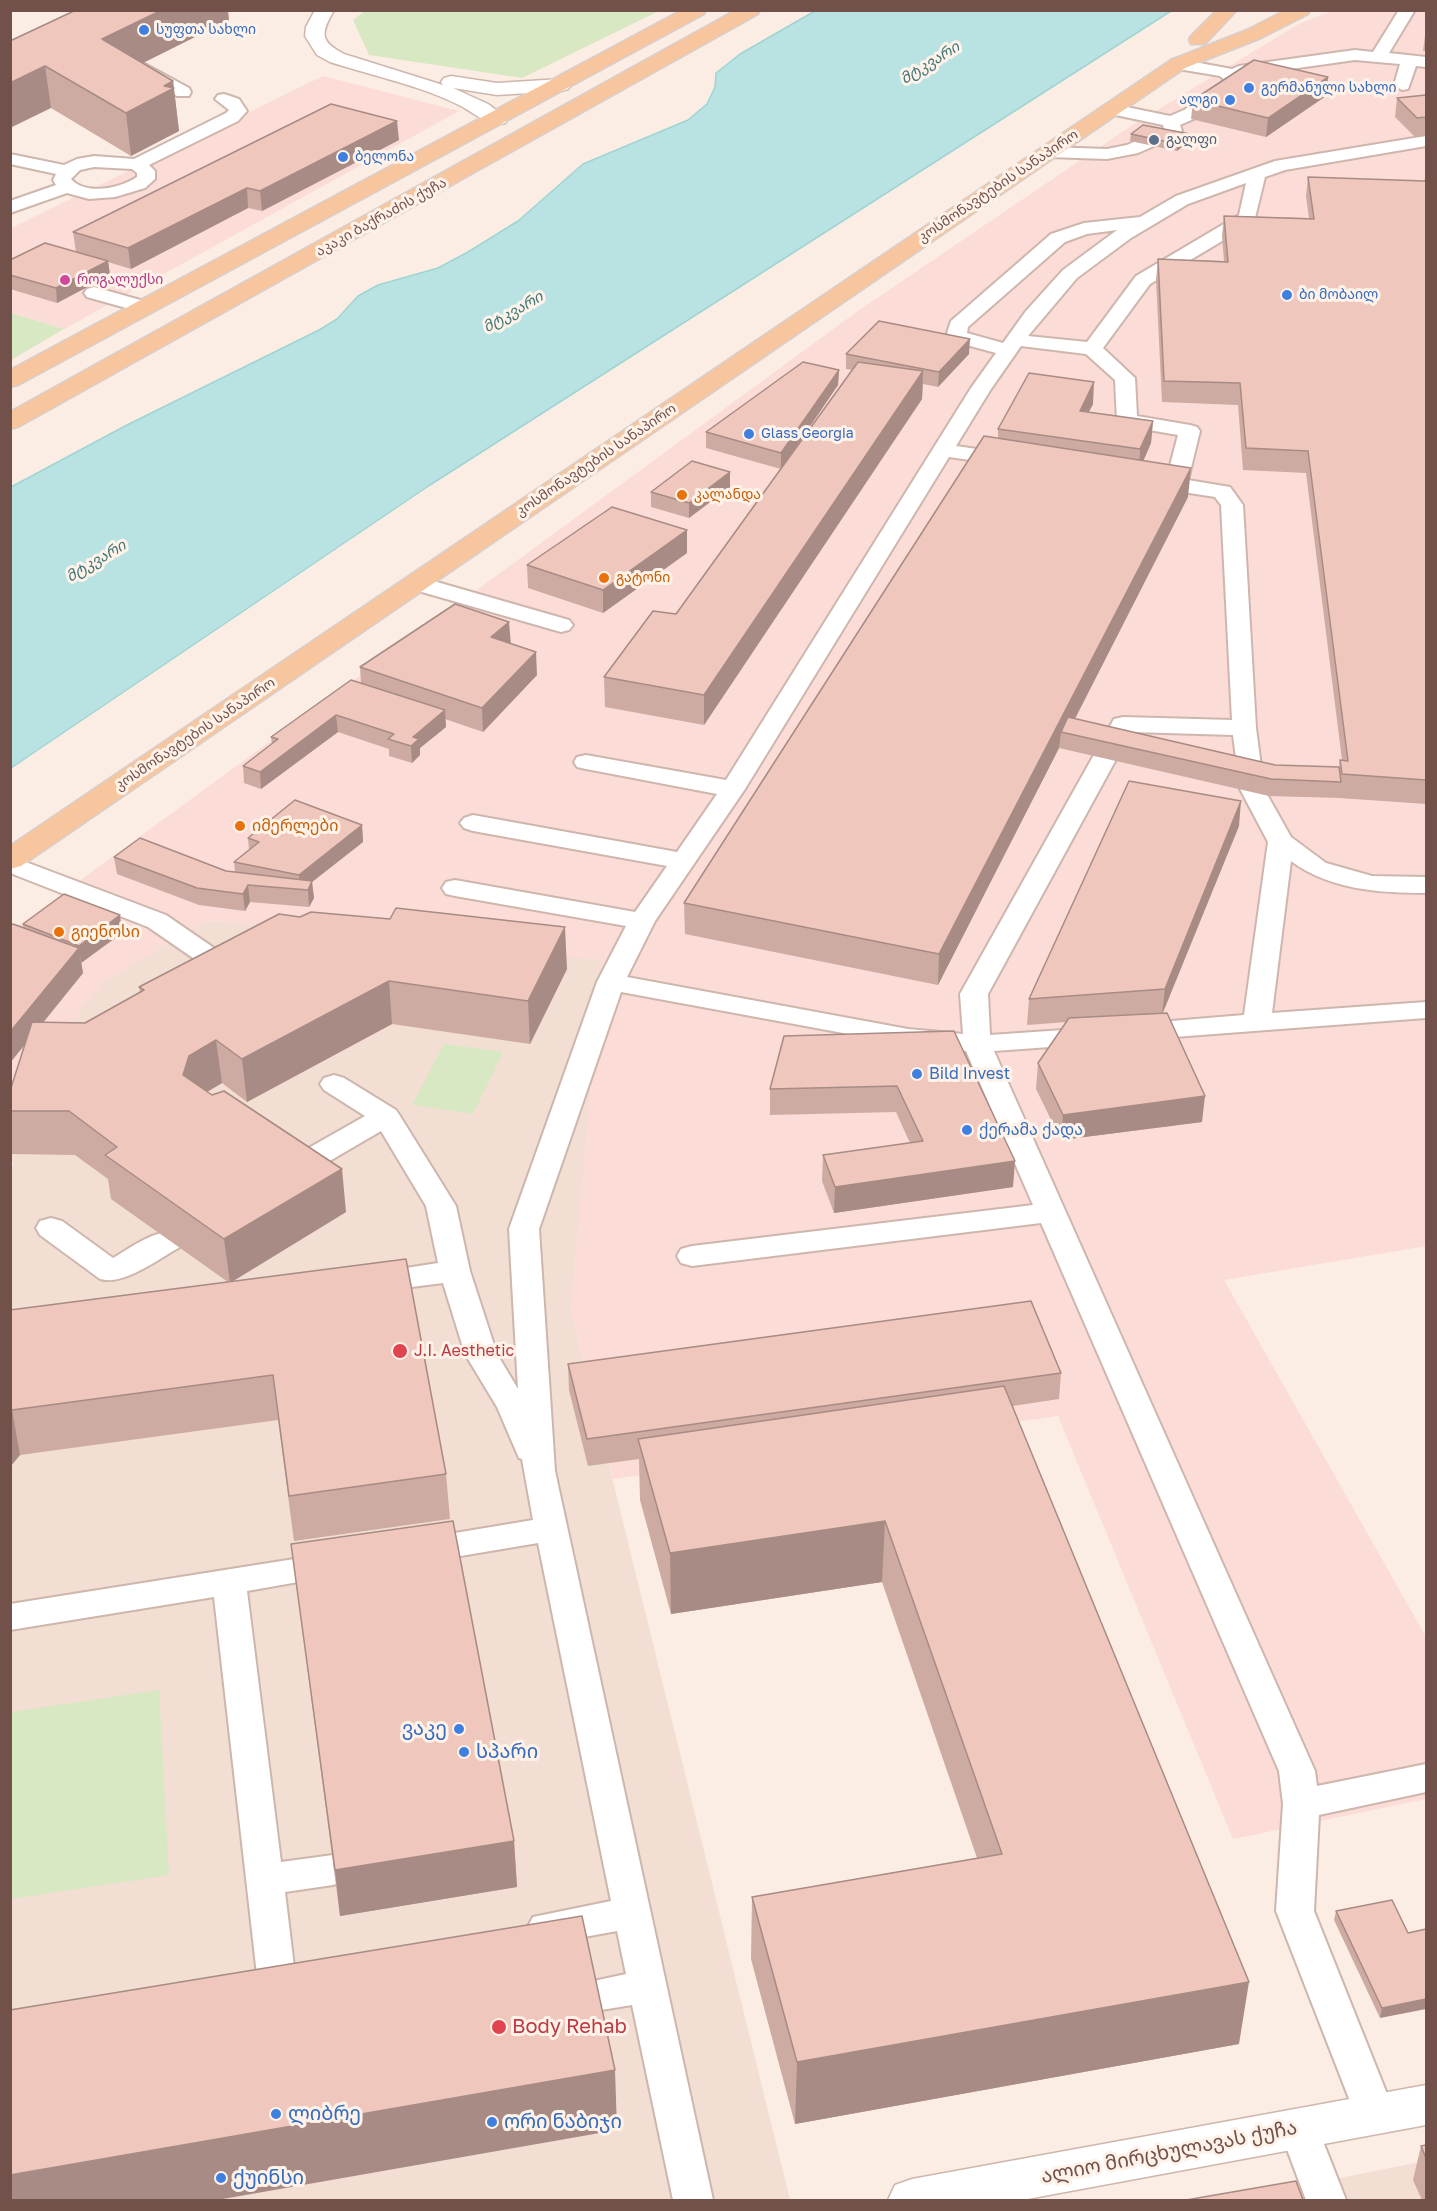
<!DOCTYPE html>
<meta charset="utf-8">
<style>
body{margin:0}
#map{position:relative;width:1437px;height:2211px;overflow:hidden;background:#fbede3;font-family:"Golos Text",sans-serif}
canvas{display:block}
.frame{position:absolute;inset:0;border:12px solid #72514b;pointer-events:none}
</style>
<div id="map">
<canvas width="1437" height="2211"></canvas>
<div class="frame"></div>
</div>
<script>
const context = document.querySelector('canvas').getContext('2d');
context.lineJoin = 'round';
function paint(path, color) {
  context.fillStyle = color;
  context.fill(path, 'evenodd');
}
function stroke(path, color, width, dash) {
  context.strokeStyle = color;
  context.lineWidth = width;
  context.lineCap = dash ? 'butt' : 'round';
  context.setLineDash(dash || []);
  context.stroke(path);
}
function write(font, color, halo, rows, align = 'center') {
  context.font = font + ' "Golos Text","Noto Sans Georgian",sans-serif';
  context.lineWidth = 6;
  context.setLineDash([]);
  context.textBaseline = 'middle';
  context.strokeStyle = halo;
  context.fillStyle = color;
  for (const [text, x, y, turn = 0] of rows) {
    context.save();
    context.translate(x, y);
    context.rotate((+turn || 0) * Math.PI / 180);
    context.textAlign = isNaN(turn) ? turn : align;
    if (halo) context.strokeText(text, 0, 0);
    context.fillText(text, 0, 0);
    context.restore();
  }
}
paint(new Path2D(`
 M205 920 602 960 571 1311 790 2200H11L10 1167 14 1163 11 1161V1095L103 982Z
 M1426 2161V2200H1227Z`), '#f2ded2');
paint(new Path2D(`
 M1332 11H1426V1246L1224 1280 1426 1637V1799L1233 1839 1058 1416 613 1479 571 1311 601 960 205 920 103 982 11 1095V931L858 311 1128 128 1297 25Z
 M323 76 459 111 64 329 11 313V228Z`), '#fbdcd7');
paint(new Path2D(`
 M366 10H659V11L522 78 369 55 353 20Z
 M11 313 64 329 11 360Z
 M444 1044 503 1052 473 1114 412 1105Z
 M159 1690 169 1875 11 1899V1712Z`), '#d8e8c3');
const water = new Path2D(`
 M815 11H1171L430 485 11 768V487L127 425 319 330 337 319 358 296 378 285 438 268 468 252 518 221 583 164 688 120 707 104 715 87 716 73 740 54Z`);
paint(water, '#b9e3e2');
stroke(water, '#a0d4d3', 1.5);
const lane = new Path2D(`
 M1399 10H1415L1389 53 1426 57V67L1416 66 1408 89 1402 90 1394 85 1400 64 1355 60 1241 76 1246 82 1244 86 1196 118 1180 125 1182 131 1179 135 1138 153 1107 159 1048 157 1042 156 1039 152 1042 148 1048 147 1107 149 1127 145 1164 129 1163 125 1106 113 1103 109 1106 105 1112 104 1170 116 1184 110 1227 82 1220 76 1172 68 1170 64 1172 60 1178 59 1232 69 1239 66 1355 50 1373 52Z
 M141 62 189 88 191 92 189 96H177L135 71 133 67Z
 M224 94 239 99 247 111 238 121 149 165 155 171V179L145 188 115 197 89 199 67 193 10 213V201L56 185 53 180 56 174 10 164V154L64 165 77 159 94 156 134 159 226 113 229 110 215 99 218 95ZM94 167 132 169 137 173V177C121 188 86 196 71 179L80 170Z
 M1426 136V146L1285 170 1265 177 1254 222 1150 284 1103 348 1135 378 1137 416 1190 425 1197 427 1200 431 1188 480 1230 487 1243 505 1256 728 1264 789 1291 837 1326 863 1372 876 1426 877V893C1380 893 1330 890 1291 861L1272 1013 1426 1002V1018L1135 1040 1125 1038 1121 1032 1125 1026 1135 1024 1244 1015 1268 842 1240 789 1233 735 1131 732 988 994 990 1035 1092 1028 1102 1030 1106 1036 1102 1042 1092 1044 994 1051 1315 1771 1317 1786 1426 1764V1792L1319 1815 1314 1911 1395 2114 1389 2126 1375 2131 1361 2126 1355 2114 1276 1911 1283 1804 1279 1771 1041 1223 692 1266 681 1263 677 1256 681 1249 692 1246 1033 1205 966 1051 908 1045 621 992 539 1229 555 1471 713 2200H673L632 2005 589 2012 575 2007 570 1996 575 1985 626 1974 617 1931 546 1944 533 1939 527 1928 533 1917 611 1901 538 1543 419 1563 407 1560 402 1551 407 1542 419 1539 533 1520 522 1459 519 1458 497 1407 465 1354 443 1283 372 1292 361 1289 357 1282 361 1275 438 1263 426 1206 381 1131 297 1180 287 1182 277 1180 272 1173 277 1166 365 1116 324 1090 320 1084 324 1078 334 1075 344 1078 396 1110 400 1116 456 1206 470 1271 497 1354 518 1389 509 1229 597 982 626 926 455 896 446 894 442 888 446 882 455 880 635 912 667 866 473 831 464 828 460 823 464 818 473 815 677 852 717 794 586 769 577 767 574 762 577 757 586 755 726 780 971 388 996 353 952 341 947 333 951 321 1051 234 1084 223 1140 217 1176 196 1275 161ZM1246 183 1239 215 1136 276 1087 342 1028 336 1077 278 1131 238 1188 204ZM1117 230 1063 270 1026 311 1003 343 967 333 968 327 1065 242 1087 234ZM1021 346 1086 354 1115 380 1117 421 1120 425 1178 435 1167 477 1152 475 1144 476 1141 481 1144 486 1215 497 1221 505 1232 720 1123 717 1114 719 960 994 963 1034 908 1029 627 977 655 921 745 789 949 457 1012 466 1019 464 1023 460 1019 456 1012 454 956 446 991 389Z
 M94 287 151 303 154 307 151 311 144 313 87 297 84 293 87 289Z
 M416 576 569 620 573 625 569 630 561 632 408 588 405 583 408 578Z
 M10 856 166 915 214 948 218 954 214 960 205 962 196 960 148 927 10 873Z
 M51 1218 62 1221 113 1258C132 1247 157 1227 180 1233L184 1240 180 1247C158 1259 124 1286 100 1279L40 1235 36 1228 40 1221Z
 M332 1553 344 1556 349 1565 344 1574 247 1591 281 1862 333 1855 346 1859 352 1870 346 1881 333 1885 285 1892 295 1975 290 1986 276 1991 262 1986 257 1975 214 1597 10 1630V1604Z
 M1299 2111 1313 2116 1346 2200H1306L1279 2128 1285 2116Z`);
const street = new Path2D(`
 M315 10H334C321 33 319 41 344 54L443 85 441 82 444 78 451 76 497 83 561 79 568 81 571 85 568 89 561 91 497 95 453 88 488 104 508 119 505 123C489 127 473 112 459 105 419 85 373 76 330 62L317 55 305 36 306 27Z
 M1426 2085V2125L1022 2200H888L895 2185 912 2179Z`);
const primary = new Path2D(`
 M682 10H706L704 14 18 385 10 387V370Z
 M736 10H760L758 14 18 427 10 429V412Z
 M1217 10H1237L1205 44H1191L1189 40 1191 36Z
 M1286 10H1310L1308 14 1261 38 1185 68 21 866 10 869V846L1171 60 1247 30Z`);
stroke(lane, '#ceb6ad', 4);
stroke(street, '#ceb6ad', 3);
stroke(primary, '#d8cecd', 3);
paint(lane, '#fff');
paint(street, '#fff');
paint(primary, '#f7c69f');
paint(new Path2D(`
 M229 20 142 63 173 81 179 131 131 156 51 108 10 41Z
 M1426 27V51H1423Z
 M1328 77 1326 96 1266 137 1191 119 1193 100Z
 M1426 95V136L1415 137 1395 117 1397 98Z
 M1131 134H1190L1189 141 1177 151 1130 141Z
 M399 140 262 211 248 208 131 269 108 262 110 275 57 303 10 289V260L76 252 73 232Z
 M1308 177 1424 181 1426 180V804L1339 798 1269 796 1059 748 938 985 685 934 684 903 998 438V429L1093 404 1088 412 1153 421 1151 443 1143 461 1188 497 1075 719 1275 765 1339 767 1340 760H1342L1306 473 1243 470 1238 405 1162 402 1156 280 1158 259 1224 261 1222 236 1224 216 1309 218 1306 196Z
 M846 354H969L938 387 923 384 922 399 704 725 605 707 604 677 676 614 853 370 846 369Z
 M839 370 838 385 781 469 706 448V432Z
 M730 472V487L689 518 651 507V492Z
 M687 553 603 613 528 588 527 565Z
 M510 644 537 675 483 732 445 719 446 727 420 748V755L412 763 389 756V749L338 732 261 789 244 783 243 766 272 744 271 737 361 683 360 667Z
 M362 825 363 842 312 882 314 898 309 907 250 902 245 911 199 905 117 874 114 857 235 872 234 862 249 850 248 838Z
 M1239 826 1162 1013 1202 1122 1061 1140 1036 1089 1038 1063 1067 1022 1027 1025 1029 999Z
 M23 924 122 933 81 963 83 973 43 1023H85L140 992 139 987 567 969 530 1044 392 1024 247 1102 222 1083 207 1092 346 1212 233 1281 446 1474 450 1519 294 1541 278 1420 20 1455 10 1467V1310L228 1282 111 1199 108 1179 75 1155 12 1154 10 1146V1091L25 1044Z
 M954 1031 1013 1187 834 1213 822 1181 823 1155 910 1143 896 1112 770 1115V1089Z
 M568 1364 1061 1373 1059 1399 1013 1406 1239 2044 795 2124 751 1959 752 1897 977 1858 882 1582 671 1614 640 1500 639 1459 588 1466 569 1390Z
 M291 1544 514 1841 517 1887 340 1916Z
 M1336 1911 1408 1933 1380 2018 1334 1920Z
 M1426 2145V2200H1422L1413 2180 1421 2146Z`), '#ceaba2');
paint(new Path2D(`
 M162 10H228L229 20 107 81 102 39Z
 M45 66 51 108 10 128V83Z
 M1328 77 1326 96 1266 137 1268 118Z
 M173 81 179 131 131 156 126 113 164 86Z
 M397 121 399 140 262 211 260 191Z
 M1190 134 1189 141 1177 151 1178 144Z
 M247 188 248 208 131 269 128 248Z
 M108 261 110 275 57 303 56 288Z
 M970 339 969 354 938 387 939 372Z
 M839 370 838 385 781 469V453Z
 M923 371 922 399 704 725V695Z
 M1094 382 1093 404 1078 433 1080 411Z
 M1153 421 1151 443 1139 471 1140 449Z
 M1191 468 1188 497 1067 734 1061 732 1059 748 938 985 939 954Z
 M730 472V487L689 518V503Z
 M687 530V553L603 613V590Z
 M509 622 511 645 491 637Z
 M536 652 537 675 483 732 482 708Z
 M445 710 446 727 420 748V755L412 763 411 746 413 737Z
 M336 715 338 732 261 789 260 772Z
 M1241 801 1239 826 1162 1015 1165 989Z
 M362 825 363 842 312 882 314 898 309 907 308 890H300L299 875Z
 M248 885 250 902 245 911 243 894Z
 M120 915 122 933 81 963 79 946Z
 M565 927 567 969 530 1044 528 1001Z
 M79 948 83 973 10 1063V1032Z
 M389 981 392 1024 247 1102 242 1059Z
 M216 1040 222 1083 195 1099 183 1075 189 1056Z
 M1205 1096 1202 1122 1061 1140 1063 1115Z
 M1015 1161 1013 1187 834 1213 835 1187Z
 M342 1169 346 1212 230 1283 224 1239Z
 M12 1410 20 1455 10 1467V1411Z
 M885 1521 882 1582 671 1614 670 1553Z
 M514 1841 517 1887 340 1916 335 1870Z
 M1249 1982 1239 2044 795 2124 797 2062Z
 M1426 1999V2009L1380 2018 1382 2008Z
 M615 2070 617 2130 217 2200H10V2175Z`), '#a78b84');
const building = new Path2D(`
 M76 10H162L102 39 173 81 164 86 174 88 126 113 45 66 10 83V41Z
 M1254 60 1328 77 1268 118 1193 100Z
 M1426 95V117L1417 118 1397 98Z
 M331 104 397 121 260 191 247 188 128 248 73 232Z
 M1143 125 1190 134 1178 144 1131 134Z
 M1308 177 1424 181 1426 180V780L1342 774 1340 760 1348 761 1308 451 1246 448 1240 383 1164 381 1158 259 1228 262 1224 216 1314 219Z
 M45 243 108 261 56 288 10 275V260Z
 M879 321 970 339 939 372 846 354Z
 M803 362 839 370 781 453 706 432Z
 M858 362 923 371 704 695 604 677 653 611 676 614Z
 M1029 373 1094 382 1080 411 1153 421 1140 449 998 429Z
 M984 436 1191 468 939 954 684 903Z
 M692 461 730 472 689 503 651 492Z
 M612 507 687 530 603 590 527 565Z
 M455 604 509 622 491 637 536 652 482 708 360 667Z
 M351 680 445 710 413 737 419 739 411 746 388 739 394 734 336 715 260 772 243 766 278 739 271 737Z
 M1068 717 1275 765 1339 767 1341 782 1271 779 1061 732Z
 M1129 781 1241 801 1165 989 1029 999Z
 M295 800 362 825 299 875 234 862 259 842 248 838Z
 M140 838 226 871 312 881 308 890 248 885 243 894 197 888 114 857Z
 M64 894 120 915 79 946 23 924Z
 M396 908 565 927 528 1001 389 981 242 1059 216 1040 189 1056 183 1075 212 1095 224 1091 342 1169 224 1239 105 1155 117 1147 69 1111H10V1091L32 1022 85 1023 144 990 139 987 279 914 300 917 311 912 390 919Z
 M13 924 79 948 10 1032V926Z
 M1167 1013 1205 1096 1063 1115 1038 1063 1069 1018Z
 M954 1031 1015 1161 835 1187 823 1155 923 1141 897 1086 770 1089 784 1036Z
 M406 1259 446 1474 289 1496 273 1375 12 1410 10 1411V1310Z
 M1031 1301 1061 1373 587 1439 568 1364Z
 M1004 1386 1249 1982 797 2062 752 1897 1002 1854 885 1521 670 1553 638 1439Z
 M453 1521 514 1841 335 1870 291 1544Z
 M1392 1900 1408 1933 1426 1929V1999L1382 2008 1336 1911Z
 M582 1916 615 2070 10 2175V2010Z
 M1426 2145V2158L1421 2146Z
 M1296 2181 1303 2200H1186Z`);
paint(building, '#efc7bc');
stroke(building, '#a78b84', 1.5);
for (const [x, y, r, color] of [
 [144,30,6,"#3f7fe0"],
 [1249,88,6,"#3f7fe0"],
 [1230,100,6,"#3f7fe0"],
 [1154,140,6,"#5c6f8a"],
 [343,157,6,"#3f7fe0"],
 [65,280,6,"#d1479c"],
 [1287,295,6,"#3f7fe0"],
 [749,434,6,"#3f7fe0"],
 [682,495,6,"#e8710a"],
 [604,578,6,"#e8710a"],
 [240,826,6,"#e8710a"],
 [59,932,6,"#e8710a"],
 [917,1074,6,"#3f7fe0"],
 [967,1130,6,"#3f7fe0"],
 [400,1351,8,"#e0444e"],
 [459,1729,6,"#3f7fe0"],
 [464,1752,6,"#3f7fe0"],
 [499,2027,8,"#e0444e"],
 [276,2114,6,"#3f7fe0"],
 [492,2122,6,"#3f7fe0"],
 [221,2178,6,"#3f7fe0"]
]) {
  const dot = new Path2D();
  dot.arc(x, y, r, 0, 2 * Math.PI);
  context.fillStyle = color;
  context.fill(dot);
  stroke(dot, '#fef2e9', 2);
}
write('14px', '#366cbe', '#fef2e9', [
 ["სუფთა სახლი",156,30],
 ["გერმანული სახლი",1261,88],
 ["ალგი",1218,100,"right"],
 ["ბელონა",355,157],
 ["ბი მობაილ",1299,295],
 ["Glass Georgia",761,434]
], 'left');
write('14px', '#4e5e75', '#fef2e9', [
 ["გალფი",1166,140]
], 'left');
write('14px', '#72514b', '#fef2e9', [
 ["კოსმონავტების სანაპირო",998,186,-34],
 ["აკაკი ბაქრაძის ქუჩა",381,217,-29],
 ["კოსმონავტების სანაპირო",596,460,-34],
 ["კოსმონავტების სანაპირო",195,734,-34]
]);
write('14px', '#b23c85', '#fef2e9', [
 ["როგალუქსი",77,280]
], 'left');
write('14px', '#c56008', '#fef2e9', [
 ["კალანდა",694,495],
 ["გატონი",616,578]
], 'left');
write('italic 15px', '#407676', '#fef2e9', [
 ["მტკვარი",930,63,-32],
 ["მტკვარი",513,312,-30],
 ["მტკვარი",96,561,-31]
]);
write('16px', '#c56008', '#fef2e9', [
 ["იმერლები",252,826],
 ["გიენოსი",71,932]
], 'left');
write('16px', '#366cbe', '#fef2e9', [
 ["Bild Invest",929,1074],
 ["ქერამა ქადა",979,1130]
], 'left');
write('16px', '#be3a42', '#fef2e9', [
 ["J.I. Aesthetic",414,1351]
], 'left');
write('20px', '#366cbe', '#fef2e9', [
 ["ვაკე",447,1729,"right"],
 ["სპარი",476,1752],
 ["ლიბრე",288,2114],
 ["ორი ნაბიჯი",504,2122],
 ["ქუინსი",233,2178]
], 'left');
write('20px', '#be3a42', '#fef2e9', [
 ["Body Rehab",512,2027]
], 'left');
write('20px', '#72514b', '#fef2e9', [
 ["ალიო მირცხულავას ქუჩა",1169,2152,-11]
]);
</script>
